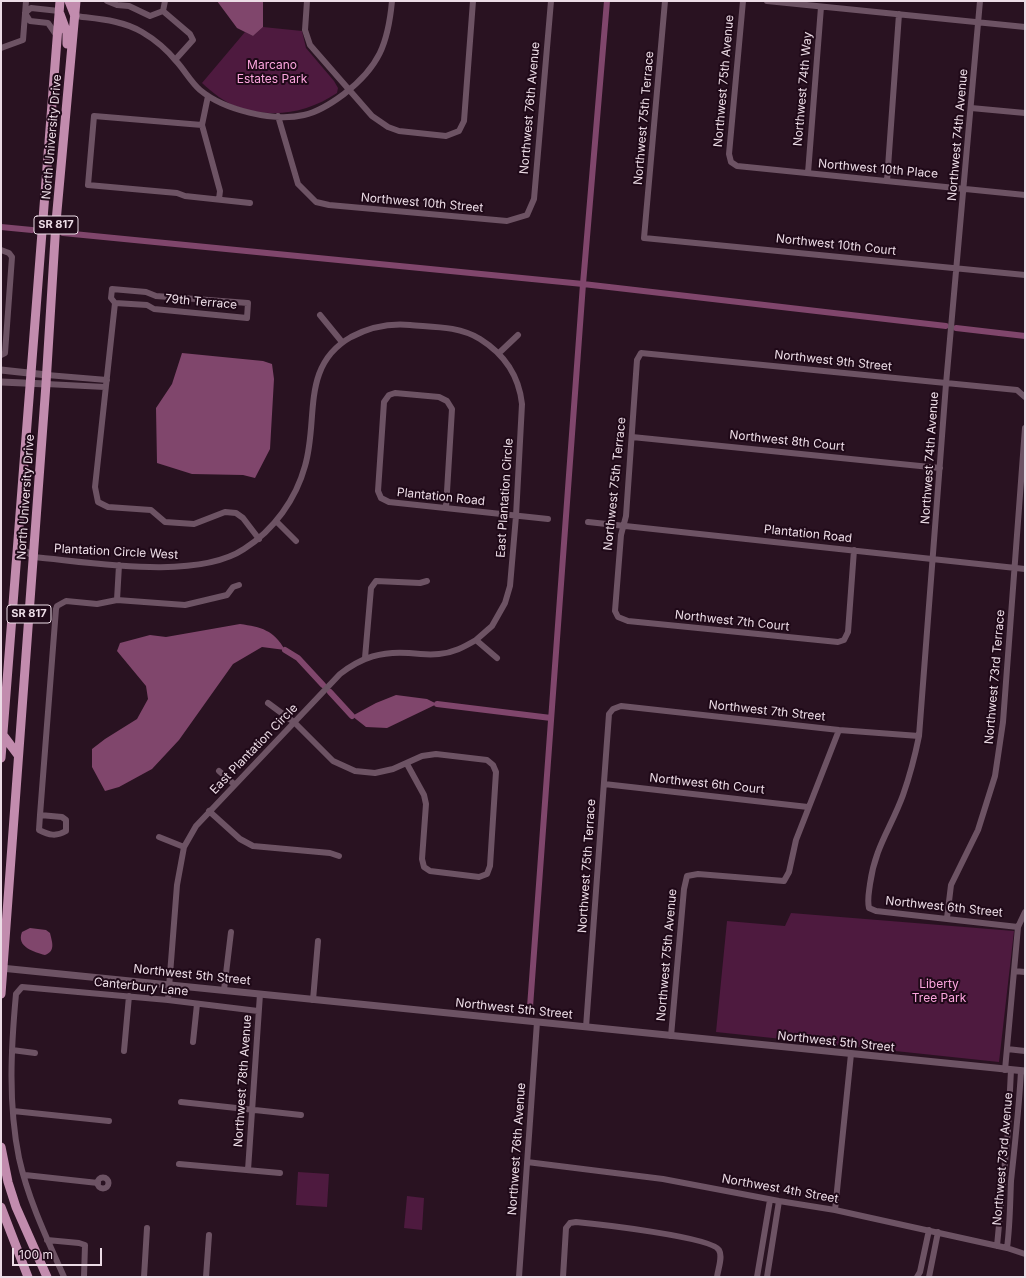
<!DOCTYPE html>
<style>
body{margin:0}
#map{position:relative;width:1026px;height:1278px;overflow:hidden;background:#291221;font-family:Inter,sans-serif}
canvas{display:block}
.frame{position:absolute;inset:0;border:2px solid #ecdce6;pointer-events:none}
.scale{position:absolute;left:12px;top:1248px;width:90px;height:18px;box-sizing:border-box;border:2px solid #ecdce6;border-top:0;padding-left:5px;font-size:12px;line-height:14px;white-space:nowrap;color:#ecdce6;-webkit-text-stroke:3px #1f0918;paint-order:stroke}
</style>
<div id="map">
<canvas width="1026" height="1278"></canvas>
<div class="frame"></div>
<div class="scale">100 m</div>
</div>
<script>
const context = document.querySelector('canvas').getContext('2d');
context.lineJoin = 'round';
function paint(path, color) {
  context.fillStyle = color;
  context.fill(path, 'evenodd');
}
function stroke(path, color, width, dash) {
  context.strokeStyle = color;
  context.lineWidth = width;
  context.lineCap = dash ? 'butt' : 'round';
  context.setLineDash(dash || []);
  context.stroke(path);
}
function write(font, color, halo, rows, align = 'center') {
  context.font = font + ' Inter,sans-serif';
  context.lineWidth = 4;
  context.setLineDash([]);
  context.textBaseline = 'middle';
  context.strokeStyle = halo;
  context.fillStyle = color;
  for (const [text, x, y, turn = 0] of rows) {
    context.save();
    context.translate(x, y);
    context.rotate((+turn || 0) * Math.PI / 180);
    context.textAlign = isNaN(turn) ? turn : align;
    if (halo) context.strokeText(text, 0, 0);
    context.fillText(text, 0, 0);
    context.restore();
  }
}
paint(new Path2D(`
 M263 27 302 31 306 48 334 81 338 88 337 93C307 113 273 119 238 107 225 103 212 92 202 83L245 32 253 36Z
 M791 913 1014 931 999 1062 716 1032 727 921 785 926Z
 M298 1172 329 1174 327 1207 296 1205Z
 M407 1196 424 1198 422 1230 404 1228Z`), '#4e1a3f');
paint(new Path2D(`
 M217 1H263V27L253 36 237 28Z
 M182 353 263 361 272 364 274 379 270 449 255 478 243 475 192 474 157 463 156 408 172 384Z
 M240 624C261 627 274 630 285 650L262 647 233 664 179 740 152 769 119 787 105 791 92 767V749L105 739 137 719 148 699 146 686 117 651 120 643 150 635 166 637Z
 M396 695 427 699 437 704 387 728 366 727 352 716 376 703Z
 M30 928 46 930 50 933C52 942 56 951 45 955 34 952 16 947 22 932Z`), '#80466c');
stroke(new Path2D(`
 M1 227 32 230
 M63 233 583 284 946 326
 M956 328 1025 336
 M285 650 298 658 323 685
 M330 692 352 716
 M437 704 551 718
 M530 1007 583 284 607 1`), '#80466c', 6);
stroke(new Path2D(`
 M107 1 117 5 129 6 150 16 163 11
 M307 1 305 30 310 45 372 116 388 127 399 131 446 136 459 131 464 121 473 1
 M665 1 644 238 1025 275
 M743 1 729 154 731 162 737 166 1025 195
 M767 1 1025 27
 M980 1 946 384 919 736C915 756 910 775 903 795 891 828 875 847 870 884 869 892 867 900 869 908L876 911 1018 927
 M163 11 190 34 193 40 175 60
 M163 11 165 1
 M75 16C98 19 122 20 142 32 154 39 168 51 177 62 185 71 191 82 200 90 224 110 273 122 304 115 318 112 332 103 344 94 379 67 388 44 392 1
 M57 36 48 23 30 21 25 13 31 8 59 11
 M1 48 23 40 26 1
 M208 96 202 125 220 191 219 199
 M971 108 1025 113
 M278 116 298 184 316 202 329 205 507 221 527 215 534 199 551 1
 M202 125 94 116 88 185 177 193 185 196 250 203
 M808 173 821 7
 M887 181 899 14
 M1 250 9 253 12 257 5 353 1 355
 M112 289 146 292 156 296 248 303 247 318 154 309 147 305 115 303 111 298Z
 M115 303 95 487 98 502 108 507 151 510 165 522 194 524 225 512 236 513 243 518 259 539
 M320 315 342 342
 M499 353 518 335
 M47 375 107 380
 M46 384 105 387
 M632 437 940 468
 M446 508 452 409 447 401 439 397 395 393 389 395 384 402 378 491 381 498 389 502 548 519
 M276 521 296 541
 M588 522 1025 569
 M18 539 25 550 33 557C90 562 196 581 244 549 274 530 296 499 305 466 319 419 300 366 351 337 370 327 389 323 410 325 433 327 459 326 480 339 504 354 519 376 522 404L516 516 510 586 505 603 492 626 476 640 497 658
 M854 550 848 632 844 640 838 642 628 621 618 617 615 611 621 535 626 516 637 360 641 353 1017 390 1025 397
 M117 600 119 565
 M365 658 371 588 376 581 420 583 427 581
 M268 703 295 723 333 761 355 771 375 773 393 769 422 756 436 754 487 760 493 765 496 772 490 866 487 874 479 877 430 871 424 867 422 859 426 804 424 795 407 764
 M219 771 234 784
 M604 784 808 807
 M209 811 240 839 253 846 330 853 339 856
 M40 815 62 817 66 820V831C56 837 49 835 39 830L40 815 56 609 57 606 66 601 97 604 117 600 185 605 227 595 233 587 239 585
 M159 837 184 847
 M947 918 951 885 978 830 995 776 1003 722 1025 428
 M1014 971 1025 972
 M224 990 231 932
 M168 1000 177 885 184 847 196 826 340 674C362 657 382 651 409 653 418 654 429 655 439 654 453 653 464 647 476 640
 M313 1000 318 941
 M586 1027 609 714 613 709 621 706 839 730 919 736
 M671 1036 684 889 687 876 698 874 784 881 789 872 796 840 839 730
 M193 1042 197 1004
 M1007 1049 1025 1051
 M12 1050 35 1053
 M124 1051 129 996
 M1005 1070 1018 927 1025 912
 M181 1102 301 1115
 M13 1111 109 1121
 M527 1162 663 1179 779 1201 835 1210 1007 1248 1025 1254
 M179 1164 280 1173
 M248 1170 260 994
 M25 1175 98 1183
 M97.5 1183a5.5 5.5 0 1 1 11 0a5.5 5.5 0 1 1-11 0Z
 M835 1210 851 1054
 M47 1240 79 1243 85 1245 84 1277
 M997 1246 1008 1130 1011 1070
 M1007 1248C1010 1226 1010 1204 1011 1181 1015 1144 1019 1108 1021 1071
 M64 1277C47 1239 28 1199 19 1158 8 1104 11 1048 16 994L22 987 168 1000 258 1011
 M144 1277 147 1228
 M206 1277 209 1235
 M519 1277 537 1022
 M563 1277 566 1228 570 1223 576 1222C597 1224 712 1237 719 1250 723 1257 718 1269 717 1277
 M757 1277 770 1200
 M767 1277 779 1201
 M917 1277 920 1272 929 1230
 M929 1277 938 1232`), '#6d5364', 6);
stroke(new Path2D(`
 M1 370 47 375
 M1 382 46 384
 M1 968 1025 1071`), '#6d5364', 7);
stroke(new Path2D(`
 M69 1 75 16
 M60 14 67 33V44
 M3 735 18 755
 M1 758 60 1
 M1 994 46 384 56 222 76 1
 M1 1147 8 1182 16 1207 47 1277
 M1 1207 28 1277`), '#c28cae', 9);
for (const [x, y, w] of [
 [56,225,44],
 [29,614,44]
]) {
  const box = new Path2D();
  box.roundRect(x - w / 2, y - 9, w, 18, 3);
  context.fillStyle = '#1f0918';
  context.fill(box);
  stroke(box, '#ecdce6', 1);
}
write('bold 11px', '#ecdce6', null, [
 ["SR 817",56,225],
 ["SR 817",29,614]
]);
write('12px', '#fca6de', '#1f0918', [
 ["Marcano",272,65],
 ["Estates Park",272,79],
 ["Liberty",939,984],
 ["Tree Park",939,998]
]);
write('12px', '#ecdce6', '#1f0918', [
 ["Northwest 75th Avenue",724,81,-85],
 ["Northwest 74th Way",803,89,-85],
 ["Northwest 76th Avenue",530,108,-85],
 ["Northwest 75th Terrace",644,118,-85],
 ["Northwest 74th Avenue",958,135,-85],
 ["North University Drive",52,137,-85],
 ["Northwest 10th Place",878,169,5],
 ["Northwest 10th Street",422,203,5],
 ["Northwest 10th Court",836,245,6],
 ["79th Terrace",201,302,5],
 ["Northwest 9th Street",833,361,6],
 ["Northwest 8th Court",787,441,6],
 ["Northwest 74th Avenue",930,458,-86],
 ["Northwest 75th Terrace",615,484,-84],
 ["North University Drive",26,497,-86],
 ["Plantation Road",441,497,6],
 ["East Plantation Circle",505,498,-86],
 ["Plantation Road",808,534,6],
 ["Plantation Circle West",116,552,3],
 ["Northwest 7th Court",732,621,6],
 ["Northwest 73rd Terrace",995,677,-85],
 ["Northwest 7th Street",767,711,6],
 ["East Plantation Circle",254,749,-46],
 ["Northwest 6th Court",707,784,6],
 ["Northwest 75th Terrace",587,866,-86],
 ["Northwest 6th Street",944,907,6],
 ["Northwest 75th Avenue",667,955,-85],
 ["Northwest 5th Street",192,975,6],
 ["Canterbury Lane",141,987,6],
 ["Northwest 5th Street",514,1009,6],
 ["Northwest 5th Street",836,1042,6],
 ["Northwest 78th Avenue",243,1081,-86],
 ["Northwest 76th Avenue",517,1149,-86],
 ["Northwest 73rd Avenue",1003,1159,-85],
 ["Northwest 4th Street",780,1189,10]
]);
</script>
